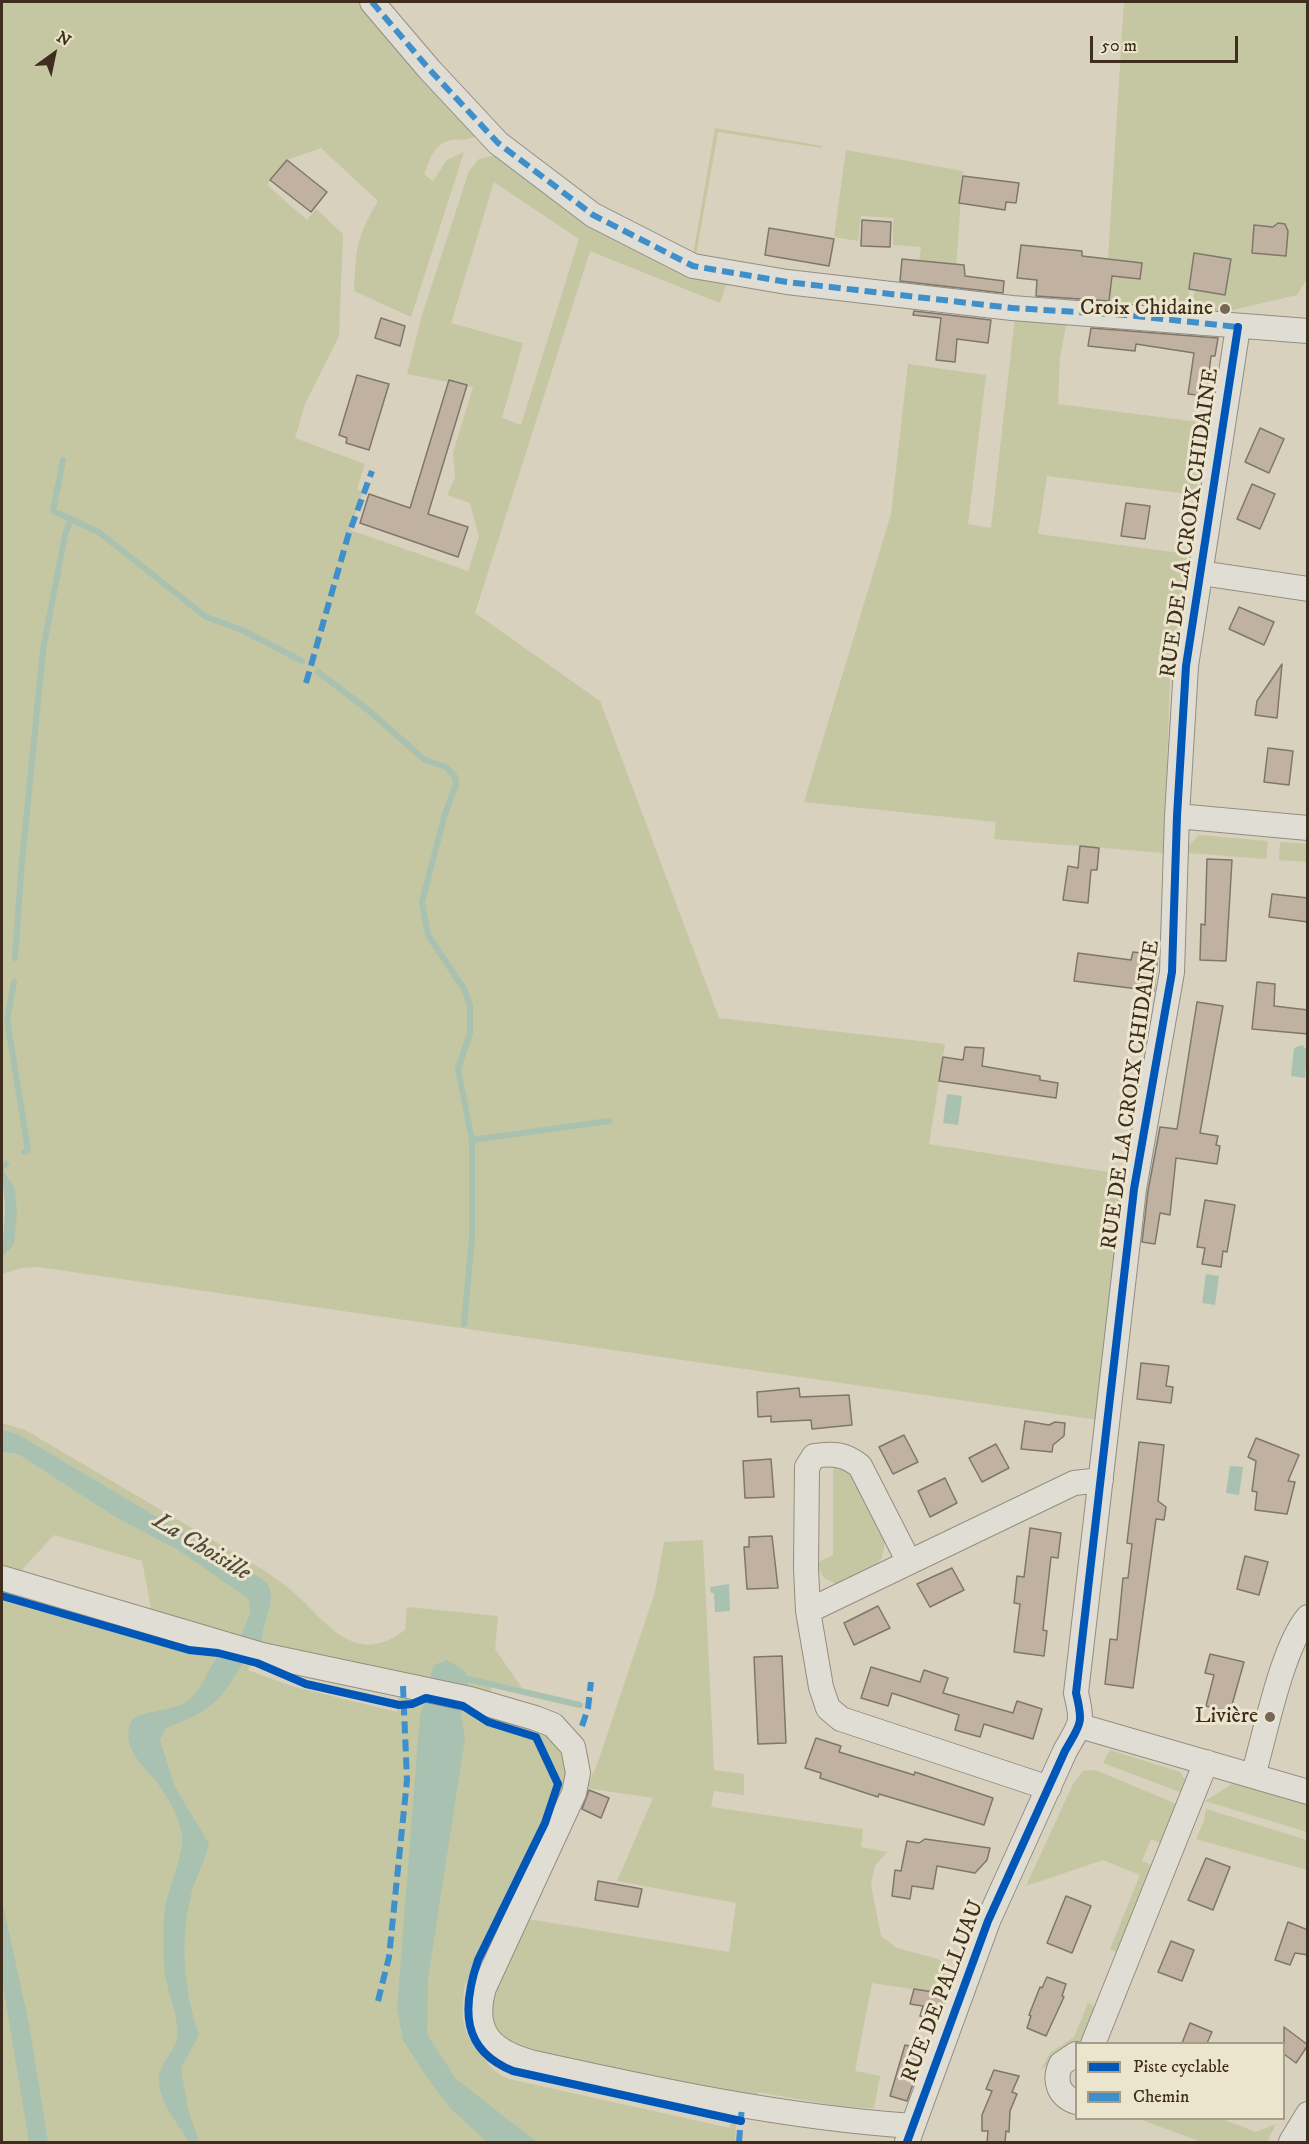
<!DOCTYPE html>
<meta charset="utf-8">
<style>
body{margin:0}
#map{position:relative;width:1309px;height:2144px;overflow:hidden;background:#d8d1be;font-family:"IM FELL DW Pica",serif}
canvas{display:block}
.frame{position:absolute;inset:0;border:3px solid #3f2e1d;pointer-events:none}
.legend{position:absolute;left:1075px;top:2042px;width:210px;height:78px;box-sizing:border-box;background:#ece5ce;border:2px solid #a79c87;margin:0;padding:8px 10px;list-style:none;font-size:18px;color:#3f2e1d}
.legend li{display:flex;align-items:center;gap:12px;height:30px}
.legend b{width:30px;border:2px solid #a79c87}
.north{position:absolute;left:24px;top:24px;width:60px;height:60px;-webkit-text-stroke:4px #ece5ce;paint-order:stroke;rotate:33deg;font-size:16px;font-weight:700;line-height:24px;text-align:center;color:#3f2e1d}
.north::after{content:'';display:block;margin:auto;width:21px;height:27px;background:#3f2e1d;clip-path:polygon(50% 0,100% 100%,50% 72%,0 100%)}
.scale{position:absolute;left:1090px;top:36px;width:148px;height:27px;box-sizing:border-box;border:3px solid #3f2e1d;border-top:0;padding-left:8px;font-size:18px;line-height:21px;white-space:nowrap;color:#3f2e1d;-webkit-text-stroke:4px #ece5ce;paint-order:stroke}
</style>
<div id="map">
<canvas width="1309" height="2144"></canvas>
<div class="frame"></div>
<ul class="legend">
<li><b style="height:8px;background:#0057b8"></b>Piste cyclable</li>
<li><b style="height:8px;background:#3f90ca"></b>Chemin</li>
</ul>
<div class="north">N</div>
<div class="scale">50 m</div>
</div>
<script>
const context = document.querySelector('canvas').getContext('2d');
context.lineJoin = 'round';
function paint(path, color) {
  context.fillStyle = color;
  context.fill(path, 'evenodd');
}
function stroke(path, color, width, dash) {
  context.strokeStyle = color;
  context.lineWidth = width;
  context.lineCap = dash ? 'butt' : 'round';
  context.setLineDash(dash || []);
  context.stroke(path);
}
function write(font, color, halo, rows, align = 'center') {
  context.font = font + ' "IM FELL DW Pica",serif';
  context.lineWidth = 6;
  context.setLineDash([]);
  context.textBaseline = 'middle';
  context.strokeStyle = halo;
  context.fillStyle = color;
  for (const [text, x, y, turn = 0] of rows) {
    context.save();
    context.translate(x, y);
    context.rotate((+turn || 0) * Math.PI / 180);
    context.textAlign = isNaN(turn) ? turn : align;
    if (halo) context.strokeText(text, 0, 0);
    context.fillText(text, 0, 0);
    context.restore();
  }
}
paint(new Path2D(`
 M2 2H366L476 136C467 141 461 139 451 140 434 143 430 160 424 174L433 181 447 160 464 152 411 317 354 291C356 250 356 237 378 201L321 148 287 160 267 185 307 220 316 209 343 234 339 336 305 404 295 438 365 464 357 489 363 492 350 530 468 571 479 537 470 503 447 495 455 477 453 453 473 387 407 374 422 315 469 171 479 159 497 155 567 210 727 282 720 303 590 251 475 613 600 701 719 1018 945 1044 929 1144 1127 1175 1098 1420 38 1267 21 1268 2 1274V1258L8 1252C13 1218 23 1196 2 1167ZM494 182 579 239 521 425 502 418 523 343 451 323Z
 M1124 2H1307L1308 277 1297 295 1228 311V307L1223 306 1222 312 1108 307 1112 276 1108 259ZM1278 223 1284 224 1288 229 1285 256 1252 253 1254 225 1275 227ZM1194 253 1229 269 1225 295 1195 290 1193 299H1188Z
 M715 128 823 146 821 148 718 132 696 255H693Z
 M846 150 963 171 954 294 916 287 921 247 893 245V218L861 216 858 241 834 237Z
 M1015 317 1067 321 1060 357 1058 404 1206 423 1196 495 1047 476 1038 534 1187 554 1170 677 1164 853 994 839 996 822 804 802 891 514 908 364 986 375 968 524 991 528Z
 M1199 835 1268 841 1266 859 1188 853 1189 845Z
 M1280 842 1307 844V862L1279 860Z
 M2 1423 25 1430 265 1571C274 1577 283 1584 292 1591 327 1621 353 1669 405 1630L407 1607 498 1616 495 1649 522 1688 492 1682 490 1714C527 1727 558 1729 571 1772L476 1984 465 1983C461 2014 460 2031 481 2055 491 2067 494 2073 509 2079L730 2128 731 2122 736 2123 735 2142H2V1587L225 1649H197L216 1656 254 1659 248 1670 291 1686 397 1712 401 1673 262 1642C263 1615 277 1610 267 1582L16 1433 2 1430Z
 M2 1452 18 1454 115 1517 178 1550 250 1599V1612L240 1639 152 1614 142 1561 54 1535 18 1574 2 1569Z
 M833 1466 850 1473 885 1543 882 1558 875 1566 838 1585 824 1578 816 1563 833 1555Z
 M703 1540 714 1770 744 1774V1795L714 1791 711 1807 863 1829 861 1847 887 1852 875 1866 871 1885 881 1936 897 1948 938 1959 954 1970 946 1994 872 1983 855 2071 880 2076 874 2108 843 2107 758 2092 755 2102 504 2044 493 2037 490 1996 527 1919 729 1952 736 1903 617 1881 653 1798 586 1788 597 1765 655 1592 664 1542Z
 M1110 1750 1180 1772 1186 1781 1185 1794 1103 1763Z
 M1096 1770 1181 1806 1165 1845 1151 1839 1142 1861 1156 1867 1121 1954 1110 1949 1140 1875 1103 1860 1026 1886 1074 1782 1083 1771Z
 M1232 1780 1307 1803V1832L1205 1801 1231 1785Z
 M1206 1809 1307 1840V1870L1196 1839 1204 1821Z
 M1088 2003 1099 2009 1085 2042 1041 2069 1050 2053 1074 2037Z
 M1139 2119H1222L1256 2132 1276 2124 1267 2142H1202Z`), '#c5c6a2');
paint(new Path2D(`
 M1302 1045 1307 1050 1305 1078 1291 1076 1294 1048Z
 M947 1094 962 1096 958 1125 943 1123Z
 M2 1167 15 1189 17 1214 14 1244 2 1258 5 1210Z
 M1206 1274 1219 1276 1215 1305 1202 1303Z
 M2 1430 16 1433 267 1582C278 1603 262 1620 262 1642L254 1645 240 1639 250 1612 249 1599 178 1550 115 1517 18 1454 2 1452Z
 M1230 1466 1243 1467 1239 1495 1226 1493Z
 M729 1584 730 1611 715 1612 714 1593H711L710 1587Z
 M225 1649 248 1655C220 1700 217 1709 166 1728L160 1740 175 1787 209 1844C205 1859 198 1873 193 1888 179 1936 183 1988 199 2035L181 2068 188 2109 199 2142H189C178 2123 161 2106 159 2082 157 2065 175 2053 177 2037 179 2015 168 1995 165 1974 163 1955 163 1934 164 1915 166 1892 185 1853 182 1835 179 1818 171 1803 162 1789 149 1770 119 1750 131 1722 136 1711 172 1711 185 1703 206 1689 207 1663 225 1649Z
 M447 1660 465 1671 469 1687 460 1709 465 1738 428 1979 427 2034 456 2079 537 2142H487L450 2108 426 2076 403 2040 397 2008 420 1715C428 1699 428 1682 434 1665Z
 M2 1901 29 2024 48 2142H29L2 1979Z`), '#a9c1b0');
stroke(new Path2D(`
 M71 519 100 533 206 617 242 630 302 661
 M318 672 368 710 425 760 446 767 455 777 456 784 444 817 422 902 428 935 464 989 470 1005V1033L458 1069 472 1140V1238L464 1324
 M15 958 21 872 43 650 65 535 71 519 53 511 63 460
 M14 982 7 1020 28 1150 24 1152
 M472 1140 609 1121
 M2 1167 6 1164
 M460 1677 580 1705`), '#a9c1b0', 6);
const building = new Path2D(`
 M287 160 327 192 311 212 270 180Z
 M963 176 1019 183 1016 203 1006 202 1005 210 959 203Z
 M862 220 891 222 890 247 861 246Z
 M1278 223 1285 224 1288 231 1286 256 1252 253 1254 225 1273 227Z
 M769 228 834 239 829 266 765 255Z
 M1021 245 1082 251V256L1142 263 1140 279 1112 276 1109 301 1036 296 1037 280 1017 278Z
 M1194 253 1231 259 1225 295 1189 289Z
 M902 259 964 265 965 276 1004 281 1003 293 900 281Z
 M914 311 991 320 988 343 957 339 955 362 936 360 941 318 913 315Z
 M381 318 405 326 400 346 375 338Z
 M1091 328 1218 338 1215 356H1211L1206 396 1188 394 1194 353 1136 344 1135 351 1088 346Z
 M357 375 389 384 369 450 346 443 347 438 339 435Z
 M449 380 467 385 428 514 468 527 458 557 360 523 369 494 410 508Z
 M1260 428 1284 439 1269 473 1245 462Z
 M1252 484 1275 494 1260 529 1237 519Z
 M1126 503 1150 506 1145 539 1121 536Z
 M1239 607 1274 622 1264 645 1229 629Z
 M1282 664 1277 718 1255 715 1257 701Z
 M1268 748 1293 751 1289 785 1264 782Z
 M1080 846 1099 848 1097 870H1091L1088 903 1063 900 1068 866 1078 868Z
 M1207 859 1232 860 1226 961 1200 960 1201 924 1205 925Z
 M1272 894 1308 898V922L1269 917Z
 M1133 952 1158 955 1154 991 1074 981 1078 953 1131 960Z
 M1257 982 1275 984 1274 1006 1308 1010V1034L1252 1029Z
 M1197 1002 1223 1006 1200 1133 1218 1136 1216 1145 1220 1146 1217 1164 1176 1158 1170 1215 1160 1213 1155 1244 1142 1242 1148 1191 1160 1127 1177 1129Z
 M965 1047 984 1048 982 1066 1040 1076V1080L1058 1083 1056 1098 939 1081 943 1057 963 1060Z
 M1205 1200 1235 1205 1227 1252 1223 1251 1221 1267 1202 1264 1205 1248 1197 1247Z
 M1141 1363 1169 1366 1166 1386 1173 1387 1171 1403 1137 1399Z
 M799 1388 800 1397 849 1395 852 1425 812 1429 811 1420 771 1422V1416L758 1417 757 1392Z
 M1025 1421 1049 1425 1055 1422 1065 1423 1064 1436 1053 1445 1052 1452 1021 1449Z
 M904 1435 918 1462 893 1474 879 1447Z
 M1256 1438 1299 1455 1288 1481 1295 1482 1287 1514 1255 1510 1257 1492 1252 1491 1256 1461 1248 1457Z
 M1139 1442 1164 1445 1158 1501 1166 1507 1164 1520 1156 1519 1133 1688 1105 1684 1110 1639 1117 1640 1123 1578H1128L1132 1544 1127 1543Z
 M996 1444 1009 1468 982 1482 969 1458Z
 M771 1459 774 1497 745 1498 743 1461Z
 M945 1478 957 1503 930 1517 918 1491Z
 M1030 1528 1061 1533 1058 1558 1051 1557 1043 1630 1047 1631 1044 1656 1014 1652 1020 1604 1014 1603 1017 1576 1024 1577Z
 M772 1536 778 1588 747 1589 744 1547H749V1537Z
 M1245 1556 1268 1562 1259 1595 1237 1589Z
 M952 1568 964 1590 930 1607 917 1584Z
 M878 1606 890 1628 854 1645 844 1623Z
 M1210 1654 1244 1662 1230 1712 1206 1706 1214 1675 1205 1673Z
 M782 1656 786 1743 758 1744 754 1657Z
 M871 1667 920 1682 924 1670 948 1678 943 1693 1013 1713 1017 1701 1042 1709 1033 1739 984 1724 980 1737 955 1730 959 1715 892 1693 888 1706 861 1698Z
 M816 1738 841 1746 839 1752 914 1775 915 1772 993 1798 984 1825 879 1794 878 1797 820 1778 821 1773 805 1768Z
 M589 1790 609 1798 601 1818 582 1809Z
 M925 1839 990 1848 987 1860 975 1873 937 1866 933 1889 912 1886 910 1899 892 1896 895 1870 901 1871 907 1841 919 1843Z
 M1206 1858 1230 1867 1213 1910 1188 1900Z
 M598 1881 642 1889 638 1907 595 1900Z
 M1066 1896 1091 1906 1072 1953 1047 1943Z
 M1288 1922 1308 1930V1955L1295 1953 1290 1965 1275 1960Z
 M1171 1941 1194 1950 1182 1981 1158 1972Z
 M1047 1977 1066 1984 1062 1996 1064 1997 1046 2036 1027 2028 1031 2016 1029 2015 1040 1987 1042 1988Z
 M914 1989 946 1994 936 2022 920 2016 923 2006 910 2004Z
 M1190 2023 1212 2032 1207 2043H1182Z
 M1284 2027 1308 2045 1296 2063 1284 2054Z
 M905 2045 925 2050 907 2101 890 2096Z
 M994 2070 1019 2076 1012 2092 1017 2094 1010 2111 1009 2132 1006 2131 1005 2142H987L988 2131H982V2115L992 2091 986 2089Z`);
paint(building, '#c0b1a0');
stroke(building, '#7e776c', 1.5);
const street = new Path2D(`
 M372 2 429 69 498 143 593 215 693 266 787 282 1012 308 1308 331
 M1201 573 1308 589
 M1177 816 1308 828
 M2 1578 262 1655 470 1699 535 1718 553 1725 573 1747 578 1773 574 1793 484 1988C471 2033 492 2052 534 2063 661 2091 782 2117 912 2126
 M808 1611 806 1568 807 1467 814 1456C833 1453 845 1454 860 1466L909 1562
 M1080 1726 1308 1792
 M1253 1776C1265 1735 1282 1647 1308 1617
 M1049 1788 841 1719 828 1708 821 1687 808 1611 1074 1483 1101 1480
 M1093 2044 1206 1762
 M1076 2054 1061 2064C1053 2081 1059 2096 1076 2102
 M907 2142 988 1921 1065 1751C1080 1724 1084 1725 1076 1693L1134 1189 1172 972 1177 816 1186 666 1238 327
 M1291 2142 1308 2114`);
stroke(street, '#948d81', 26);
stroke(street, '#e0ded4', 24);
stroke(new Path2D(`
 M372 2 429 69 498 143 593 215 693 266 787 282 1012 308 1126 315 1238 327
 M306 683 348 536 372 471
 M582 1726 588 1708 591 1682
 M378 2001 389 1957 407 1780 403 1686
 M739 2142 742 2106`), '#3f90ca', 6, [12, 6]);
stroke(new Path2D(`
 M2 1596 189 1650 218 1653 257 1663 306 1684 399 1705 412 1704 426 1698 463 1706 488 1722 536 1737 558 1784 545 1823 478 1960C462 2008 461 2050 513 2071L741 2121
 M907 2142 988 1921 1065 1751C1080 1724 1084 1725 1076 1693L1134 1189 1172 972 1177 816 1186 666 1238 327`), '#0057b8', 8);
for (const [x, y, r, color] of [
 [1225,309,6,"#756755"],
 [1270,1717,6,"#756755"]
]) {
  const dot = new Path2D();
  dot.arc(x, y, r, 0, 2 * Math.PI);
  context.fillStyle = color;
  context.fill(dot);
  stroke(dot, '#ece5ce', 2);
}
write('22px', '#3f2e1d', '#ece5ce', [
 ["Croix Chidaine",1213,309],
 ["Livière",1258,1717]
], 'right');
write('22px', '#3f2e1d', '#ece5ce', [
 ["RUE DE LA CROIX CHIDAINE",1191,523,-82],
 ["RUE DE LA CROIX CHIDAINE",1132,1095,-82],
 ["RUE DE PALLUAU",944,1992,-69]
]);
write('italic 24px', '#504a39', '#ece5ce', [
 ["La Choisille",201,1548,31]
]);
</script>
